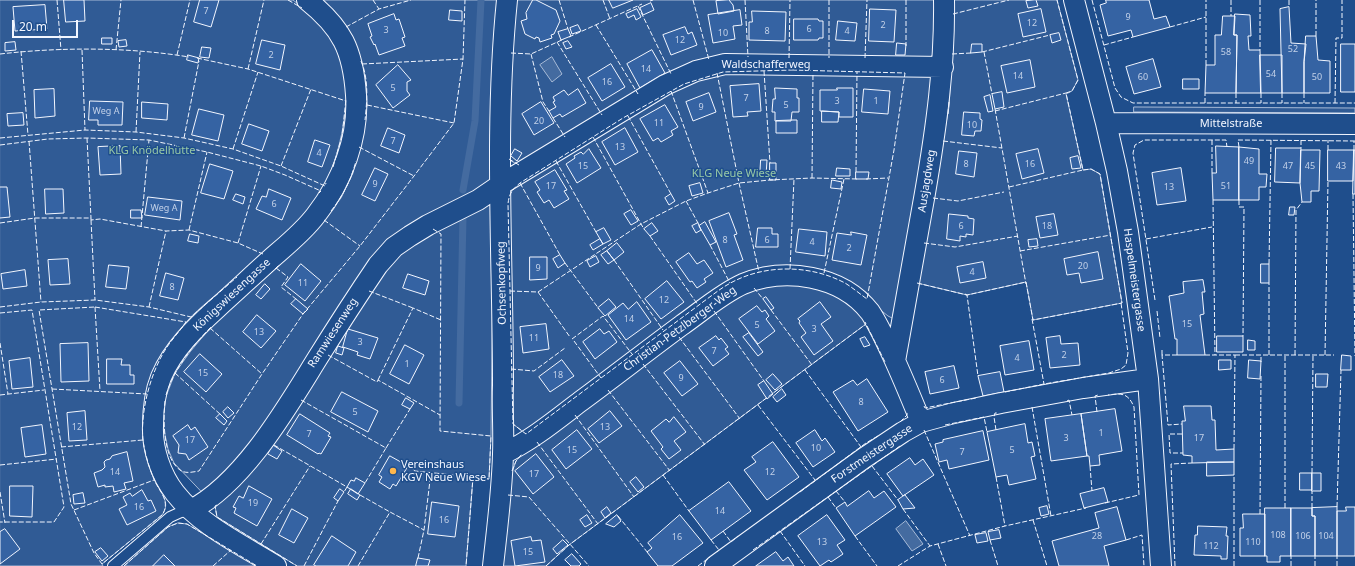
<!DOCTYPE html>
<meta charset="utf-8">
<style>
body{margin:0}
#map{position:relative;width:1355px;height:566px;overflow:hidden;background:#1f4e8c;font-family:"Noto Sans",sans-serif}
canvas{display:block}
.scale{position:absolute;left:12px;top:20px;width:66px;height:18px;box-sizing:border-box;border:2px solid #f2f6ff;border-top:0;padding-left:5px;font-size:12px;line-height:14px;white-space:nowrap;color:#f2f6ff;-webkit-text-stroke:3px #1f4e8c;paint-order:stroke}
</style>
<div id="map">
<canvas width="1355" height="566"></canvas>
<div class="scale">20 m</div>
</div>
<script>
const context = document.querySelector('canvas').getContext('2d');
context.lineJoin = 'round';
function paint(path, color) {
  context.fillStyle = color;
  context.fill(path, 'evenodd');
}
function stroke(path, color, width, dash) {
  context.strokeStyle = color;
  context.lineWidth = width;
  context.lineCap = dash ? 'butt' : 'round';
  context.setLineDash(dash || []);
  context.stroke(path);
}
function write(font, color, halo, rows, align = 'center') {
  context.font = font + ' "Noto Sans",sans-serif';
  context.lineWidth = 3;
  context.setLineDash([]);
  context.textBaseline = 'middle';
  context.strokeStyle = halo;
  context.fillStyle = color;
  for (const [text, x, y, turn = 0] of rows) {
    context.save();
    context.translate(x, y);
    context.rotate((+turn || 0) * Math.PI / 180);
    context.textAlign = isNaN(turn) ? turn : align;
    if (halo) context.strokeText(text, 0, 0);
    context.fillText(text, 0, 0);
    context.restore();
  }
}
const green = new Path2D(`
 M0 0H293C299 5 306 9 312 15 338 40 349 71 346 107 343 131 338 155 328 178 310 221 258 258 223 289 207 303 186 317 176 337 169 350 163 363 157 376 153 382 149 388 147 395 142 412 141 432 145 450 147 459 150 470 154 479 159 491 172 502 162 515L102 564 103 566H0Z
 M320 0H499L495 52 491 436 489 479 473 478 466 566H297L217 517 215 506 174 463 168 449 164 430 163 414 165 399 175 373 190 352 210 328 234 304 276 268 324 220 341 198 353 173 364 126 367 105 366 84 362 64 346 27Z
 M516 0H935L936 51 932 56 926 59 728 58 519 165 509 160 511 53Z
 M953 0H1057L1078 80 1072 91 1066 94 1083 170 1091 169 1100 174 1122 303 1033 320 1026 282 967 295 917 283 949 107 952 54Z
 M717 73 930 76 932 80 925 149 894 317 892 318 888 316 853 288 776 269 526 434 513 424 509 195 513 189 520 183 684 84Z
 M1134 107 1355 108V113L1134 112Z
 M788 282 832 291 859 312 866 324 569 545 546 566H502L511 475 516 461 522 454 726 303 754 288Z
 M178 523 187 524 257 566H124L168 527Z`);
paint(green, '#305b95');
stroke(green, '#a8bbd7', 1);
const water = new Path2D(`
 M552 57 562 74 552 82 540 65Z
 M906 521 923 544 912 551 896 529Z`);
paint(water, '#446ba0');
stroke(water, '#a8bbd7', 1);
stroke(new Path2D(`
 M463 190 475 121 481 0
 M459 403 463 217`), '#446ba0', 7);
const building = new Path2D(`
 M64 0H84L85 21 66 22Z
 M200 0H219L211 27 194 22Z
 M533 0H536L556 10 560 21 554 34 551 35 552 38 540 42 539 38 536 37 535 39 525 34 521 21 527 19 526 13Z
 M609 0H633L613 8Z
 M729 0 733 5 734 11 718 14 716 1Z
 M1036 0 1038 6 1028 8 1026 1Z
 M1106 0H1149L1154 19 1166 16 1170 27 1133 37 1131 30 1108 36 1100 5 1106 3Z
 M651 3 654 10 643 15 640 8Z
 M45 5 47 29 15 31 13 7Z
 M1289 7 1291 43 1306 44 1304 62V93H1282L1280 9Z
 M637 9 641 17 636 20 634 15 628 18 626 14Z
 M870 9 896 10 894 42 869 41Z
 M1041 9 1046 32 1023 37 1018 14Z
 M450 10 462 11V21L449 20Z
 M740 10 742 25 733 26 735 39 713 43 708 15Z
 M752 11 786 12 785 41 749 40V22H752Z
 M394 14 396 20 399 19 405 37 402 38 405 46 379 55 375 44 374 45 370 37 372 36 368 24Z
 M1235 14 1250 15 1251 36H1248L1249 50H1260L1261 93H1236L1237 35H1234Z
 M1223 16H1235L1234 35H1237L1236 93H1205L1206 65H1215V35H1221Z
 M794 19H818L819 21H823V38H819L818 40H794Z
 M838 21 857 23 855 41 836 40Z
 M578 25 581 31 572 34 570 28Z
 M685 27 688 34 692 32 697 45 671 55 663 35Z
 M568 29 571 36 561 40 558 32Z
 M1059 33 1061 40 1052 43 1050 35Z
 M1306 36H1316L1318 60 1330 61V93H1304V62Z
 M102 38H112V44H102Z
 M126 40 127 46 119 47 118 41Z
 M262 40 285 45 280 70 256 64Z
 M568 41 572 47 566 49 563 43Z
 M15 42 16 50 5 51V43Z
 M897 43 906 44 905 55H896Z
 M972 44H982V52L971 53Z
 M1341 44H1355V92H1341Z
 M202 47 211 48 209 58 200 57Z
 M652 50 665 73 640 88 627 64Z
 M188 55 199 58 198 63 187 60Z
 M1260 55H1282V93H1261Z
 M1153 59 1161 87 1134 94 1126 67Z
 M1030 60 1035 87 1007 93 1001 66Z
 M611 64 625 87 602 101 588 78Z
 M398 65 411 80 407 82V91L410 95 393 108 376 85Z
 M1183 79H1199V89H1183Z
 M759 84 761 111 747 112 748 116 733 117 730 86Z
 M775 88 797 89V98H799V112H792L791 121H775V112H772L773 99H775Z
 M837 88H853V117H839V112L820 111V90H837Z
 M54 89 55 116 35 118 34 90Z
 M578 89 586 103 562 117 560 114 553 118 549 111 556 107 553 102 555 101 553 97 564 90 568 95Z
 M864 89 890 91 888 114 862 112Z
 M1002 92 1004 107 995 109 992 94Z
 M709 93 716 112 693 121 686 102Z
 M990 95 993 111 988 112 984 97Z
 M90 101 123 102 122 125H98V120H89Z
 M142 102 168 104 167 120 142 118Z
 M541 102 554 123 534 135 522 114Z
 M665 105 678 127 671 131 673 135 661 142 658 138 653 141 640 119Z
 M199 109 224 115 218 141 192 135Z
 M822 111 839 112 838 122H822Z
 M964 112 980 113V119L982 120 981 131H975L974 136 962 135Z
 M23 113 24 125 8 126 7 114Z
 M792 120H797V133H776V121Z
 M249 124 269 131 262 151 242 144Z
 M388 128 405 135 399 153 381 146Z
 M625 128 638 152 615 165 602 142Z
 M315 140 330 145 322 167 308 162Z
 M120 146 121 174 100 175 98 147Z
 M1216 146 1239 147V200H1213L1212 173H1216Z
 M1239 147 1259 149V174H1267L1266 187H1259V200H1239Z
 M1276 148H1301L1300 183 1275 182Z
 M515 149 522 153 517 161 511 156Z
 M589 149 601 168 577 183 566 164 575 158 574 156 581 152 583 154Z
 M1038 149 1044 173 1022 179 1016 154Z
 M1301 150H1320L1319 191H1311V202H1302L1300 183Z
 M1328 150H1354L1353 181H1328Z
 M1354 150H1355V194H1353Z
 M959 151 977 153 974 177 956 174Z
 M1078 156 1081 168 1072 169 1070 158Z
 M761 160H767L766 176H761L760 173Z
 M770 163H776V180H770Z
 M210 164 233 171 224 199 201 193Z
 M375 168 388 174 375 201 362 195Z
 M837 168 850 169V176H836Z
 M1181 168 1186 201 1157 205 1152 173Z
 M555 170 567 190 564 191 569 199 554 208 549 200 544 203 537 192 540 190 535 182Z
 M856 172H869L868 179H856Z
 M832 180 842 182 841 189 831 188Z
 M700 183 703 193 692 196 689 186Z
 M0 187H7L10 217 0 218Z
 M45 189H63L64 213 46 214Z
 M269 189 291 198 282 220 256 209 262 196 266 197Z
 M236 194 245 197 243 204 233 200Z
 M671 194 675 201 669 205 665 198Z
 M148 197 182 201 180 220 145 215Z
 M1290 207H1295L1294 215H1289Z
 M131 210H141L142 218H131Z
 M631 210 638 221 631 225 624 214Z
 M729 213 737 234 734 235 743 260 726 267 709 221Z
 M949 214 968 216V218L974 219 973 235 966 234V237L960 236V241L947 239Z
 M1054 214 1058 235 1040 238 1036 217Z
 M705 222 716 242 710 245 699 226Z
 M652 223 658 231 650 236 644 229Z
 M698 223 701 230 696 233 692 226Z
 M604 228 611 240 603 244 596 232Z
 M758 228H772V234H778V247H756Z
 M799 229 827 232 825 256 796 252Z
 M851 232 867 235 861 265 832 260 837 233 851 235Z
 M190 234 199 236 198 243 188 241Z
 M600 239 603 244 593 250 590 245Z
 M1037 239 1038 246 1029 247 1028 240Z
 M617 243 624 252 614 260 607 251Z
 M607 251 614 260 608 264 601 255Z
 M1098 252 1103 279 1081 283 1079 273 1067 275 1064 259Z
 M689 253 697 264 704 260 713 273 704 279 706 282 697 288 692 281 690 282 676 262Z
 M560 255 565 263 558 268 553 259Z
 M596 256 599 262 590 267 587 261Z
 M530 257H547V279L530 280Z
 M68 259 70 284 50 285 48 260Z
 M983 262 986 278 960 283 957 267Z
 M301 264 321 281 305 301 285 285Z
 M1261 264H1269V283H1261Z
 M109 265 129 267 126 289 106 287Z
 M25 270 27 286 3 289 1 274Z
 M166 273 184 278 178 300 160 296Z
 M408 274 429 281 425 295 403 288Z
 M1203 280 1205 292H1202L1204 314 1200 315 1205 355H1177V339H1175L1169 296 1184 293 1183 282Z
 M667 281 684 302 661 319 645 299Z
 M265 284 270 289 261 299 256 295Z
 M766 297 774 308 771 310 763 299Z
 M296 299 308 309 303 314 291 304Z
 M609 299 616 307 605 316 598 308Z
 M637 302 651 322 626 340 608 315 623 303 628 309Z
 M820 302 831 317 821 324 833 341 814 355 801 337 806 333 799 323 800 321 798 319Z
 M757 306 762 312 765 310 769 316 766 319 775 331 758 344 739 319Z
 M257 315 276 331 261 348 243 332Z
 M546 324 549 349 523 353 520 327Z
 M348 329 378 338 370 359 357 355 358 352 343 347Z
 M600 329 604 334 609 331 617 342 595 359 583 342Z
 M749 333 763 352 758 356 743 337Z
 M716 336 719 340 721 338 728 347 725 349 729 354 713 366 699 348Z
 M1060 336 1061 344 1078 343 1080 365 1050 368 1046 338Z
 M1217 336H1243V352H1217Z
 M865 337 870 345 864 347 860 339Z
 M1248 340 1255 341V350H1248Z
 M1029 341 1034 370 1005 375 1000 346Z
 M88 343 89 381 61 382 60 344Z
 M405 345 424 355 409 384 390 374Z
 M338 346 344 348 342 355 336 353Z
 M200 354 222 374 206 392 184 372Z
 M1342 355 1351 356V370H1341Z
 M30 358 33 387 12 389 9 361Z
 M107 359H122L121 365H130V375H134V384H107Z
 M562 360 574 376 550 392 539 377Z
 M1219 360H1231V369L1219 370Z
 M1249 360 1261 361 1260 379 1248 378Z
 M680 361 698 384 682 396 664 373Z
 M954 366 959 388 930 394 925 372Z
 M1000 372 1004 392 983 396 978 376Z
 M773 374 782 384 775 390 766 380Z
 M1316 374H1328L1327 387H1316Z
 M867 379 888 412 858 431 833 392 853 380 857 385Z
 M764 381 773 394 767 399 758 385Z
 M782 389 786 395 777 402 773 397Z
 M342 392 378 411 368 432 331 412Z
 M406 398 414 403 410 409 402 405Z
 M1184 406H1211L1212 420H1215L1216 450 1234 449V462L1192 463V456L1183 455 1182 421H1185Z
 M228 407 234 413 228 418 223 412Z
 M1115 409 1122 451 1099 455 1100 465 1090 466 1089 456H1087L1081 414Z
 M85 411 87 440 69 441 67 413Z
 M610 411 622 426 599 443 588 429Z
 M220 414 227 421 224 425 216 418Z
 M300 414 330 433 328 436 331 437 321 454 319 453 318 454 287 435Z
 M1081 414 1087 456 1051 461 1045 419Z
 M674 417 686 432 674 441 681 450 669 459 661 449 663 447 651 431 666 419 669 422Z
 M1025 424 1028 443 1032 442 1035 456 1031 457 1036 479 1009 485 1007 475 996 477 987 432Z
 M42 425 46 454 25 457 21 428Z
 M188 425 191 430 195 427 208 447 189 460 186 454 178 453 179 445 173 436Z
 M577 430 592 449 566 469 552 450Z
 M815 430 822 441 825 438 835 452 813 467 796 443Z
 M983 431 989 460 949 469 947 460 939 462 935 444 943 442V440Z
 M773 442 799 477 767 500 744 470 756 462 752 457Z
 M273 445 282 451 277 459 268 454Z
 M127 452 133 481 124 483 126 489 114 492 113 486 105 487V485L98 487 94 473 102 470 105 467 104 462 106 460 110 459 112 456Z
 M536 454 554 477 533 494 515 471Z
 M390 456 408 466 396 486 393 484 390 489 379 482 382 477 379 475Z
 M910 458 915 465 923 459 934 475 903 496 887 474Z
 M1207 462H1234V475L1207 476Z
 M1300 473H1312V490H1300Z
 M1312 473H1321V491H1312Z
 M636 477 644 487 638 492 630 482Z
 M356 478 365 483 358 494 347 487 351 480 354 481Z
 M729 482 751 511 711 540 689 511Z
 M10 486H33L32 517 10 516Z
 M249 486 272 499 257 526 234 513 236 508 233 507 239 496 243 498Z
 M1104 488 1108 502 1084 508 1080 494Z
 M340 489 344 492 338 501 334 498Z
 M351 489 360 495 357 500 348 494Z
 M142 490 148 501 151 500 156 511 127 525 119 509 127 505 123 497 130 493 132 496Z
 M869 491 874 498 884 491 896 507 855 536 836 508 845 502 847 506Z
 M83 493 85 503 74 504 73 495Z
 M905 495 915 508 903 509 898 500Z
 M432 502 459 506 455 537 428 534Z
 M1047 506 1049 514 1041 516 1039 508Z
 M607 507 611 513 605 518 601 512Z
 M1117 507 1126 540 1104 546 1109 566H1059L1052 541 1099 528 1095 513Z
 M1337 507V556H1315V516H1312V508Z
 M1346 507H1355V556H1337V511H1346Z
 M1265 508H1291V556H1280V562H1267V556H1265Z
 M1291 508H1312V516H1315V556H1291Z
 M292 509 308 518 294 543 279 535Z
 M1243 514H1265V556H1240V528H1243Z
 M587 515 592 523 585 527 580 520Z
 M617 515 621 521 614 527 606 524Z
 M680 515 703 543 672 566H658L647 552 652 548 648 543Z
 M827 515 845 540 837 545 843 554 831 562 829 560 820 566 798 536Z
 M1198 526 1227 527 1226 536H1228L1227 559H1221V556L1194 555 1195 535H1197Z
 M5 529 20 549 0 564V532Z
 M999 530 1001 538 990 540 988 532Z
 M986 533 988 541 977 543 975 535Z
 M332 536 356 552 348 566H316L314 565Z
 M531 537 532 541 541 540 545 562 515 566 511 541Z
 M563 540 568 545 557 554 553 549Z
 M101 548 108 556 102 561 95 552Z
 M776 552 783 561 788 557 794 566H756Z
 M572 554 581 564 579 566H571L565 560Z
 M164 555 175 566H153Z
 M418 558 430 560 428 566H416Z`);
paint(building, '#3563a3');
stroke(building, '#f2f6ff', 1);
const service = new Path2D(`
 M113 566 170 517 181 512 191 510`);
const minor = new Path2D(`
 M1074 0 1106 123 1117 171 1128 232 1148 379 1161 566
 M1106 123 1355 124
 M895 361C905 305 915 249 925 193 936 129 945 66 944 0
 M503 454C532 440 556 420 581 401 615 376 648 350 682 325 702 311 721 294 743 284 785 267 841 275 870 312 878 324 884 337 890 350 901 373 911 398 921 422
 M191 510C244 482 286 409 317 359 337 327 357 296 378 265L394 247 410 236 428 225 478 200 500 185 665 85 696 71 725 64 943 67
 M276 566C242 545 200 525 175 493 161 475 152 449 153 426 153 410 155 392 161 377 173 349 195 328 217 308 236 291 254 274 273 257 288 244 304 231 316 215 342 182 359 137 356 95 353 50 342 28 307 0
 M493 566C497 529 502 492 503 454 504 431 502 408 503 385 503 257 494 128 507 0
 M715 566 864 458 903 432 921 422 954 413 1001 403 1083 388 1148 379`);
stroke(service, '#f2f6ff', 12);
stroke(minor, '#f2f6ff', 22);
stroke(service, '#1f4e8c', 10);
stroke(minor, '#1f4e8c', 20);
stroke(new Path2D(`
 M57 0 61 50
 M288 0 302 8
 M373 0 379 9
 M559 0 568 29
 M603 0 610 19
 M693 0 709 60
 M745 0 748 57
 M829 0V58
 M906 0V46
 M1092 0 1115 88 1121 97 1133 103H1355
 M1231 0V16
 M1260 0V50
 M1289 0V7
 M650 1 653 0
 M638 6 671 74
 M953 14 1009 0
 M596 25 638 94
 M346 27 379 9 411 0
 M1170 27 1206 17
 M1316 36V0
 M569 37 642 4
 M557 42 602 115
 M1104 45 1133 37
 M82 50 85 130
 M116 50 121 0
 M21 51 28 135
 M982 52 1050 35
 M984 52 992 94
 M511 53 531 54 564 39
 M0 54C61 47 129 47 189 57
 M531 54 543 102 549 111
 M952 54 971 53
 M177 55 190 0
 M197 58 248 69 346 101
 M789 58 790 0
 M865 58 867 0
 M361 61C369 79 367 102 365 120
 M362 64 463 59
 M1206 65V0
 M248 69 264 0
 M792 70 905 73 894 150 867 299C860 294 853 288 845 283 809 264 762 264 727 285 720 289 714 294 707 299L526 434 513 424 508 204C509 193 513 189 520 183L623 118 684 84 723 72Z
 M764 71 770 163
 M717 73 739 183 759 272
 M671 91 708 193
 M1236 93V103
 M1261 93V103
 M1282 93V103
 M1304 93V103
 M1205 103V93
 M1335 103 1336 38H1342V0
 M367 105 454 123
 M995 109 1026 284
 M995 111 1066 93
 M948 114 949 102
 M628 116 671 194
 M553 118 565 137
 M136 132 140 52
 M593 137 641 224 644 229
 M0 138 85 130 136 132 184 138 233 149 281 166 325 186 326 183
 M87 138 91 218
 M184 138 199 61
 M1301 140V148
 M29 141 41 302
 M943 141 1002 148
 M0 145 48 139 87 138 149 140 207 152 261 166 285 175 321 191 319 193
 M359 147 414 176
 M1239 147 1238 140 1355 141
 M233 149 258 72
 M1328 150V140
 M1354 150V141
 M509 159 519 165
 M556 161 596 232
 M281 166 311 89
 M333 167 342 136 346 99
 M856 172 857 72
 M1212 173V140
 M812 178 813 73
 M866 179 888 178
 M520 183 560 255
 M1009 187 1083 170
 M1353 194 1355 356
 M933 198 958 201 1004 192
 M1213 200 1215 355
 M1239 200V207H1244L1243 336
 M686 201 698 223
 M331 211C343 196 351 180 356 161
 M91 220 95 300
 M324 220 360 246
 M0 223 35 218H91V220L100 219 166 231 189 230 238 243 263 254
 M141 227 149 140
 M433 229 441 234 440 431 491 436 489 479 473 477 466 566
 M189 230 207 152
 M650 236 698 305
 M1146 239 1212 227
 M238 243 261 166
 M924 243 955 247 1018 236
 M710 245 730 283
 M1020 251 1111 235
 M614 260 663 330
 M565 263 599 309
 M1269 264 1271 140
 M276 268 288 277 281 287 296 299
 M790 269 794 179
 M824 273 844 179
 M270 274 280 264
 M917 283 967 295 1026 282 1033 320 1122 303 1100 174 1091 169 1083 170 1066 93 1072 91 1078 80 1057 0
 M754 288 763 299
 M369 291 413 308
 M510 291 538 292 641 224 686 201 708 193 739 183 770 180 812 178 858 179
 M538 292 570 337
 M965 294 967 295 978 376
 M1155 300 1133 153 1135 145 1144 140H1226L1227 147
 M0 307 41 302 95 300 149 307 191 317 237 277
 M95 307 186 322C180 331 173 338 167 347 151 371 140 411 143 441 145 453 149 468 154 479 157 487 163 493 165 501 166 506 165 511 162 515L102 564 94 553 71 504 39 310Z
 M95 307 100 391
 M149 307 166 231
 M771 310 812 365
 M714 311 764 381
 M1157 311 1160 338
 M0 313 32 310 64 507 54 522H0
 M1032 319 1044 384
 M867 326 885 362
 M210 328 262 374
 M679 337 740 419
 M572 339 603 316 632 354
 M574 341 601 378
 M0 343 8 394
 M1162 350V355
 M328 355 377 382 378 380 440 415
 M1177 355H1162L1168 425 1182 424
 M1205 355H1235L1234 449
 M1235 355H1334
 M1269 355V283
 M1295 355 1296 210 1302 202
 M1325 355 1328 181
 M1261 362V355
 M643 364 705 445
 M511 369 534 371 565 348
 M805 370 861 447
 M175 373 221 415
 M378 380 413 308 441 320
 M52 389 147 394
 M608 390 670 471
 M1005 392 1044 384 1109 373 1121 369 1126 365 1128 353 1121 303
 M0 395 44 390
 M166 395C174 369 193 345 212 326
 M301 400 386 448 365 483
 M165 401C163 420 163 458 180 470 185 474 193 472 199 471L262 374 303 314 360 246 414 176 454 123 463 59 465 0
 M1067 401 1069 400 1072 415
 M758 405 815 480
 M924 406 925 408 976 398
 M1032 407 1051 516
 M1097 412 1095 396 1098 395
 M575 415 634 497
 M900 422 907 415V411
 M945 425 984 417 987 432
 M924 430 970 536
 M996 430 994 417 995 413H998
 M1182 434H1169L1170 453H1183
 M537 442 598 524
 M274 445 347 487 344 492
 M61 447 143 440
 M386 448 410 409
 M0 465 57 459
 M408 466 415 471 473 477
 M872 466 898 500
 M1090 466 1092 491
 M512 471 516 461 522 454
 M1312 473 1313 355
 M663 475 689 511
 M996 477 1005 526
 M836 491 845 502
 M0 492 5 523
 M800 492 866 443 878 436
 M360 495 390 512
 M508 495 529 497 589 566
 M828 497 836 508
 M1105 503 1139 495 1134 407C1128 393 1122 393 1108 395
 M217 505 215 506 217 517 297 566
 M1337 507 1341 370
 M1285 508V355
 M1312 508V491
 M903 509 930 546
 M74 510 154 480
 M1260 514 1261 376
 M618 516 648 553
 M1033 520 1047 566
 M723 531 731 542 738 536
 M780 531 805 566
 M855 536 877 566
 M711 540 719 550 717 552
 M990 540 998 566
 M1126 540 1142 535 1144 566
 M261 544 310 466
 M938 544 946 566
 M753 550 900 446
 M418 558 424 530 431 472
 M124 566 168 527 178 523 187 524 257 566
 M213 566 231 550
 M304 566 338 501
 M358 566 390 512 424 530
 M546 566 569 545 866 324 865 322
 M698 566 710 557
 M898 566 930 546 1005 526 1086 508
 M1175 566 1171 464 1192 463
 M1234 566V475
 M1291 566V556
 M1315 566V556
 M1337 566V556`), '#f2f6ff', 1, [5, 2]);
for (const [x, y, r, color] of [
 [393,471,4,"#ffb74d"]
]) {
  const dot = new Path2D();
  dot.arc(x, y, r, 0, 2 * Math.PI);
  context.fillStyle = color;
  context.fill(dot);
  stroke(dot, '#1f4e8c', 1.5);
}
write('9px', '#c3d1e8', null, [
 ["7",206,11],
 ["9",1128,17],
 ["12",1032,23],
 ["2",883,25],
 ["6",809,29],
 ["3",386,30],
 ["8",767,31],
 ["4",847,31],
 ["10",723,33],
 ["12",680,40],
 ["52",1293,49],
 ["58",1226,52],
 ["2",271,55],
 ["14",646,69],
 ["54",1271,74],
 ["14",1018,76],
 ["60",1143,77],
 ["50",1317,77],
 ["16",607,82],
 ["5",393,88],
 ["7",746,98],
 ["3",837,101],
 ["1",876,101],
 ["5",786,105],
 ["9",701,107],
 ["Weg A",106,111],
 ["20",539,121],
 ["11",659,123],
 ["10",972,125],
 ["7",393,141],
 ["13",620,147],
 ["4",319,153],
 ["49",1249,161],
 ["8",966,164],
 ["16",1030,164],
 ["15",583,166],
 ["47",1288,166],
 ["45",1310,166],
 ["43",1341,166],
 ["9",375,184],
 ["17",551,186],
 ["51",1226,186],
 ["13",1169,187],
 ["6",274,204],
 ["Weg A",164,208],
 ["6",961,226],
 ["18",1047,226],
 ["8",725,240],
 ["6",767,240],
 ["4",812,242],
 ["2",849,248],
 ["20",1083,266],
 ["9",538,268],
 ["4",972,272],
 ["11",303,283],
 ["8",172,287],
 ["12",664,300],
 ["14",629,319],
 ["15",1187,324],
 ["5",757,325],
 ["3",814,329],
 ["13",259,332],
 ["11",534,338],
 ["3",360,342],
 ["7",714,351],
 ["2",1064,355],
 ["4",1017,358],
 ["1",407,364],
 ["15",203,373],
 ["18",558,375],
 ["9",681,378],
 ["6",942,380],
 ["8",861,402],
 ["5",355,412],
 ["12",77,427],
 ["13",605,427],
 ["1",1101,433],
 ["7",309,434],
 ["3",1066,438],
 ["17",1199,438],
 ["17",190,440],
 ["10",816,448],
 ["15",572,450],
 ["5",1012,450],
 ["7",962,452],
 ["14",115,472],
 ["12",770,472],
 ["17",534,474],
 ["19",253,503],
 ["16",139,507],
 ["14",720,511],
 ["16",444,520],
 ["108",1278,535],
 ["28",1097,536],
 ["106",1303,536],
 ["104",1326,536],
 ["16",677,537],
 ["13",822,542],
 ["110",1253,542],
 ["112",1211,546],
 ["15",528,552]
]);
write('11px', '#f2f6ff', '#1f4e8c', [
 ["Waldschafferweg",766,65],
 ["Mittelstraße",1231,124],
 ["Ausjagdweg",927,181,-81],
 ["Haspelmeistergasse",1134,280,82],
 ["Ochsenkopfweg",502,283,-91],
 ["Königswiesengasse",232,295,-43],
 ["Christian-Petzlberger-Weg",680,329,-36],
 ["Ramwiesenweg",333,333,-57],
 ["Forstmeistergasse",872,454,-34]
]);
write('11px', '#97c8a6', '#1f4e8c', [
 ["KLG Knödelhütte",152,151],
 ["KLG Neue Wiese",734,174]
]);
write('11px', '#f2f6ff', '#1f4e8c', [
 ["Vereinshaus",401,465],
 ["KGV Neue Wiese",401,478]
], 'left');
</script>
